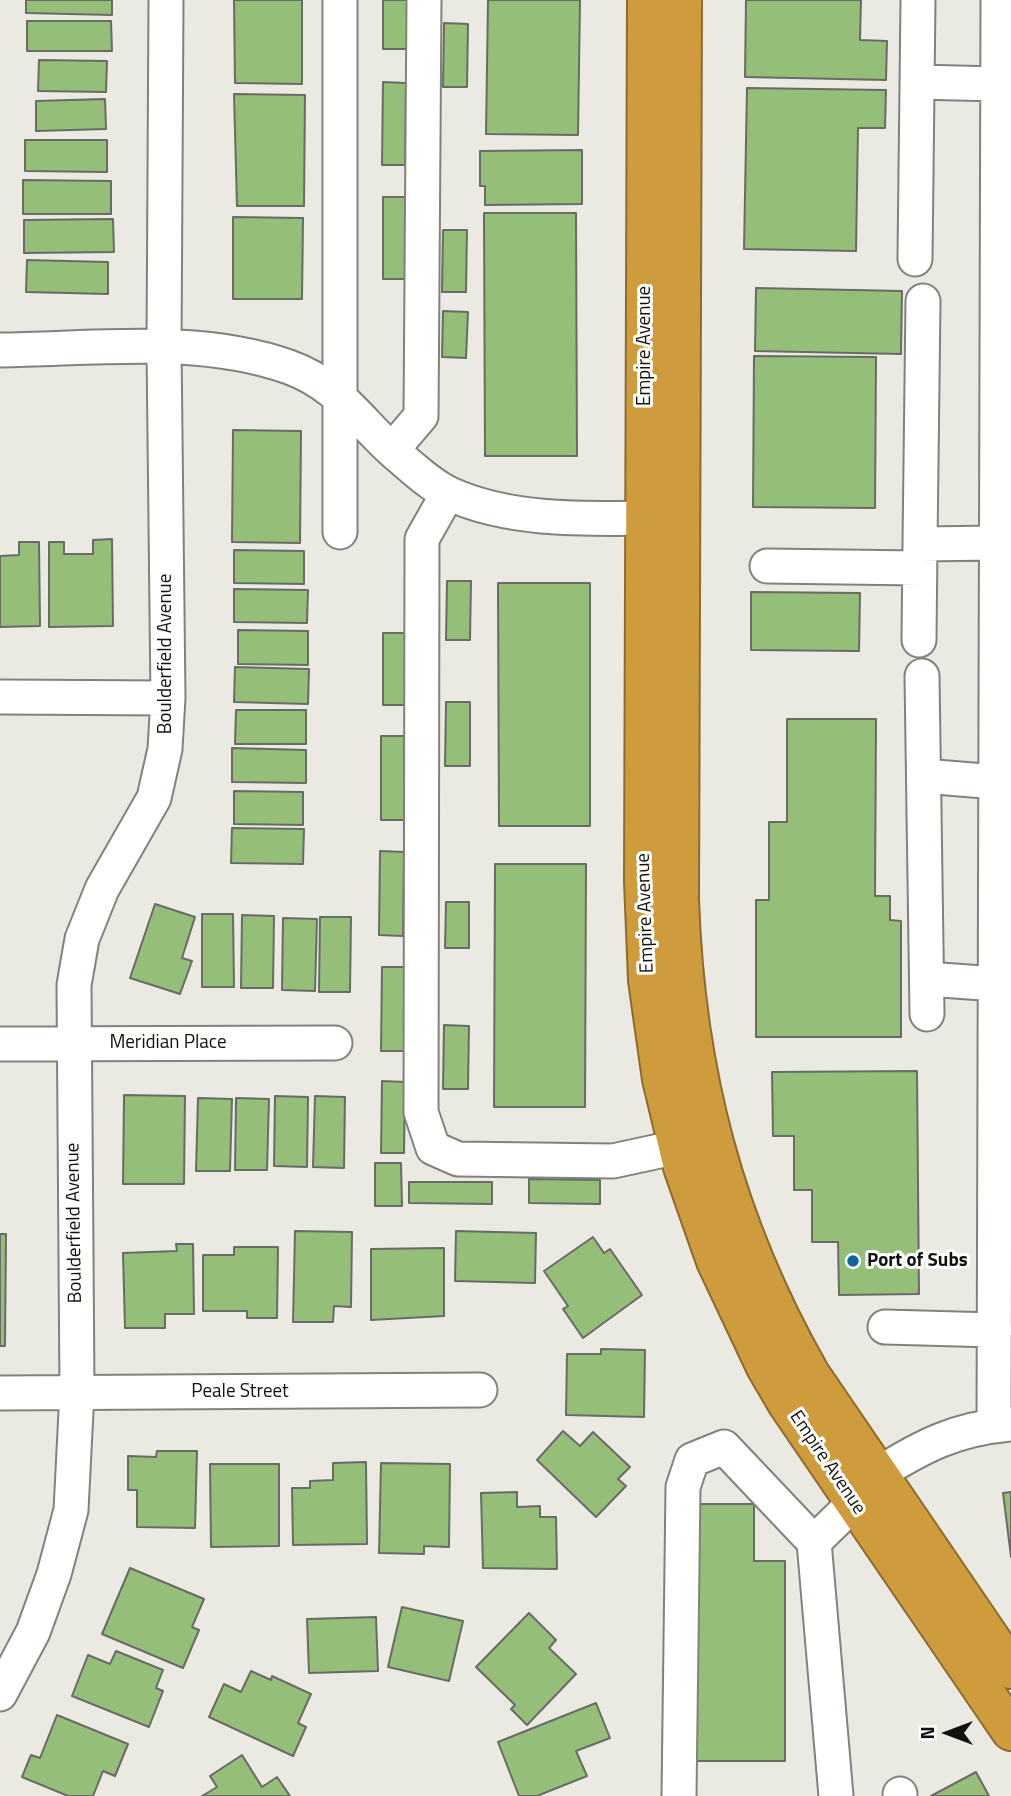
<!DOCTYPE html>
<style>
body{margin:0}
#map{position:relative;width:1011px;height:1796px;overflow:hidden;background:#eaeae3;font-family:"Titillium Web",sans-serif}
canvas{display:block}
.north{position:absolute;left:913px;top:1698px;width:70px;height:70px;-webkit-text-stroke:5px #fffffe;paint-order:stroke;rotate:270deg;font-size:19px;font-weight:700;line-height:28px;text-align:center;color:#11110f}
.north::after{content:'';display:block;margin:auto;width:24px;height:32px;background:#11110f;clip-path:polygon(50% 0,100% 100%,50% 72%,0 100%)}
</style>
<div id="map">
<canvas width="1011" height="1796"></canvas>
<div class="north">N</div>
</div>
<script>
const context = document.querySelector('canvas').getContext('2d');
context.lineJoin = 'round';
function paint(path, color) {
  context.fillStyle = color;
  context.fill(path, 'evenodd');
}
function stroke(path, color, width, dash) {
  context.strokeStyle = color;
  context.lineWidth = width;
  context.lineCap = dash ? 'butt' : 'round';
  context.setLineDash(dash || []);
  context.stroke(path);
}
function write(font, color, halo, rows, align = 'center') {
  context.font = font + ' "Titillium Web",sans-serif';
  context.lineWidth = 6;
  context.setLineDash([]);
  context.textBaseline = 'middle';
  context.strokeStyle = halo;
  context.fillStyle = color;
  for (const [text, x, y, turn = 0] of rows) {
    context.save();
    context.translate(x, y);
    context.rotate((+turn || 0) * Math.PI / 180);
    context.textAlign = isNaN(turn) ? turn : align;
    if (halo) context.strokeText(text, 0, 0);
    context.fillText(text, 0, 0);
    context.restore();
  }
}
const building = new Path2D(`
 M26 0H112V15L26 13Z
 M234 0H302V84L235 83Z
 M383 0H407V49H383Z
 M488 0H580L578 135 486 134Z
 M746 0H861L860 40 887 41 886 80 745 77Z
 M27 21H111L112 51H27Z
 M444 23 468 24 467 87H443Z
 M39 60 107 61 106 92 38 91Z
 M383 82 406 83 405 165H382Z
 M747 88 886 90 885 128H858L856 251 744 249Z
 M234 94 305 95 304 206H237Z
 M105 99 106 129 36 131V101Z
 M25 140H107V172L25 171Z
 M582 150V204L485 205V186H480V151Z
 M23 180 111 181V214H23Z
 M383 197H405L406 279H383Z
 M484 213H576L577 456H485Z
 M233 217 303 218 302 299H233Z
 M113 219 114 252 24 253V220Z
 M443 230H467L466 292H442Z
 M27 260 108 262V294L26 292Z
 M756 288 902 291 901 354 755 351Z
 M443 311 468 312 466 358 442 357Z
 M754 356 876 357 875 508 753 507Z
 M233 430 301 431 300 543 232 542Z
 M112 539 113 626 49 627V542H64V554H93V540Z
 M19 542H39L40 626 0 627V556L19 555Z
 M234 550 304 551V584L234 583Z
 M447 581H471L470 640H446Z
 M498 583H590V826H499Z
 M234 589 308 590 307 623 234 622Z
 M751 592 860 593 859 651 751 650Z
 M238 630 308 631V665L238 664Z
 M383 633H406V705H383Z
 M235 667 309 669 308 704 234 702Z
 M446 702H470V766H445Z
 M236 710H306V744H235Z
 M787 719H876L875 896H890V920L901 921V1037H756V900H769V822H787Z
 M381 736H404V820H381Z
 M232 748 306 750V783L232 782Z
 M234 791 303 792V825L234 824Z
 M232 828 304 829 303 864 231 863Z
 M380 851 404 852 403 936 379 935Z
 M495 864H586L585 1107H494Z
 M446 902H469V948H445Z
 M155 904 195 917 182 958 192 961 180 994 130 978Z
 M202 914H233L234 987H202Z
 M242 915 274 916 273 988H241Z
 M320 917H351L350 992H319Z
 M283 918 317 919 315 991 282 990Z
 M382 967H404V1051H381Z
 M444 1025 469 1026 468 1089H443Z
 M917 1071 919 1294 839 1295 838 1242H812V1190H794V1136H773L772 1072Z
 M382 1081 405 1082 404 1153H381Z
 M124 1095 185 1096 184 1184H123Z
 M275 1096 308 1097 307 1167 274 1166Z
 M315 1096 345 1097 344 1168 313 1167Z
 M198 1098 232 1099 230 1171H196Z
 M236 1098 269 1099 267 1170H235Z
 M375 1163H401L402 1206H375Z
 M529 1179 600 1180V1204L529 1203Z
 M409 1182H492V1204L409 1203Z
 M295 1231 352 1232 351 1307 334 1306 333 1322H293Z
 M456 1231 536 1233 535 1283 455 1281Z
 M0 1234H6L5 1346H0Z
 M593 1237 604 1253 610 1249 642 1295 583 1338 563 1309 568 1306 544 1271Z
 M176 1244H193L194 1314H165V1328H125L123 1253 177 1251Z
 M234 1247H278L277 1318H247V1311H203V1255H234Z
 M444 1248V1316L371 1320V1249Z
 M601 1349 645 1350 644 1417 566 1415 567 1354H601Z
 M563 1431 580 1446 593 1432 630 1467 618 1479 626 1486 596 1517 537 1460Z
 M157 1451H197L195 1528 137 1527V1490H128V1456L156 1457Z
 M366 1462 367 1544 293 1545 292 1488H310V1481L333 1480V1463Z
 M381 1463 450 1464 449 1547 424 1546V1554L379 1553Z
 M210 1464H279V1546L211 1547Z
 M517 1492V1507L540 1506V1517H556L557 1569 483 1568 481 1493Z
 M1011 1492V1557L1003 1493Z
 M692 1504H754V1561H785V1761H691Z
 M130 1568 204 1599 192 1627 199 1630 183 1668 102 1634Z
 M402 1607 463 1621 449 1681 388 1667Z
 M529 1613 556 1640 549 1648 576 1674 527 1725 511 1709 515 1705 476 1667Z
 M376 1617 378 1671 309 1673 307 1619Z
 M116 1651 163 1670 156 1688 163 1691 149 1727 72 1696 88 1655 110 1664Z
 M251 1671 271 1680 272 1676 311 1694 298 1723 306 1727 293 1756 209 1717 224 1684 241 1692Z
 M596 1703 610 1738 576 1751 587 1776 537 1796H519L498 1742Z
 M57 1715 128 1744 115 1776 103 1771 93 1796H68L22 1777 31 1755 40 1758Z
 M242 1755 262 1787 277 1777 290 1796H202L217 1787 210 1776Z
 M976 1772 989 1796H931Z`);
paint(building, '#95be79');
stroke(building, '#686b66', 2);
const minor = new Path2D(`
 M917 82 998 84
 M915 259 918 0
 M0 350C94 349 199 335 289 367 339 385 359 421 395 453 412 467 430 485 450 494 516 524 599 518 670 518
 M392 450 421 416 424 0
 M448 493 422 539 421 1112 433 1148 458 1159 613 1161 678 1147
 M340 532V0
 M920 544 923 301
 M767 566 919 568
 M919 640 920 544 997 543
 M922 676 927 1014
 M0 697 168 698
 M924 776 996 782
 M927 979 1011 985
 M0 1044 335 1043
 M885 1327 995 1330
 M0 1393 480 1390
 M994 1425 998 0
 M878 1474C924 1445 956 1429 1011 1424
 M814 1542 836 1796
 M0 1694 33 1632 54 1574 71 1510 77 1392 74 985 82 939 102 889 154 798 165 749 168 698 164 348 166 0
 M679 1796 683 1487 692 1460 724 1447 814 1542 854 1503
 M900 1796V1794`);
const highway = new Path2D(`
 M647 0 644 881 648 980 662 1079 683 1167 716 1261 766 1367 787 1403 1011 1731
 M682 0 679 900C685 1072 724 1223 810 1374L1011 1669`);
stroke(minor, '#82827c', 37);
stroke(highway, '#8c6b2d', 42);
stroke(minor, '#fff', 33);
stroke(highway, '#cf9c3d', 38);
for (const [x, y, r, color] of [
 [853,1261,7,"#0f6898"]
]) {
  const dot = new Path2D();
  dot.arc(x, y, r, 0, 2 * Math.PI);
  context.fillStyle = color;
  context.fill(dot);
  stroke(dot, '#fffffe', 2.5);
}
write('19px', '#11110f', '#fffffe', [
 ["Empire Avenue",645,346,-90],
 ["Boulderfield Avenue",166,654,-90],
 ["Empire Avenue",646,913,-92],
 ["Meridian Place",168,1043],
 ["Boulderfield Avenue",75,1223,-91],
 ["Peale Street",240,1392],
 ["Empire Avenue",827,1463,56]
]);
write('bold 19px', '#11110f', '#fffffe', [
 ["Port of Subs",867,1261]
], 'left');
</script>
